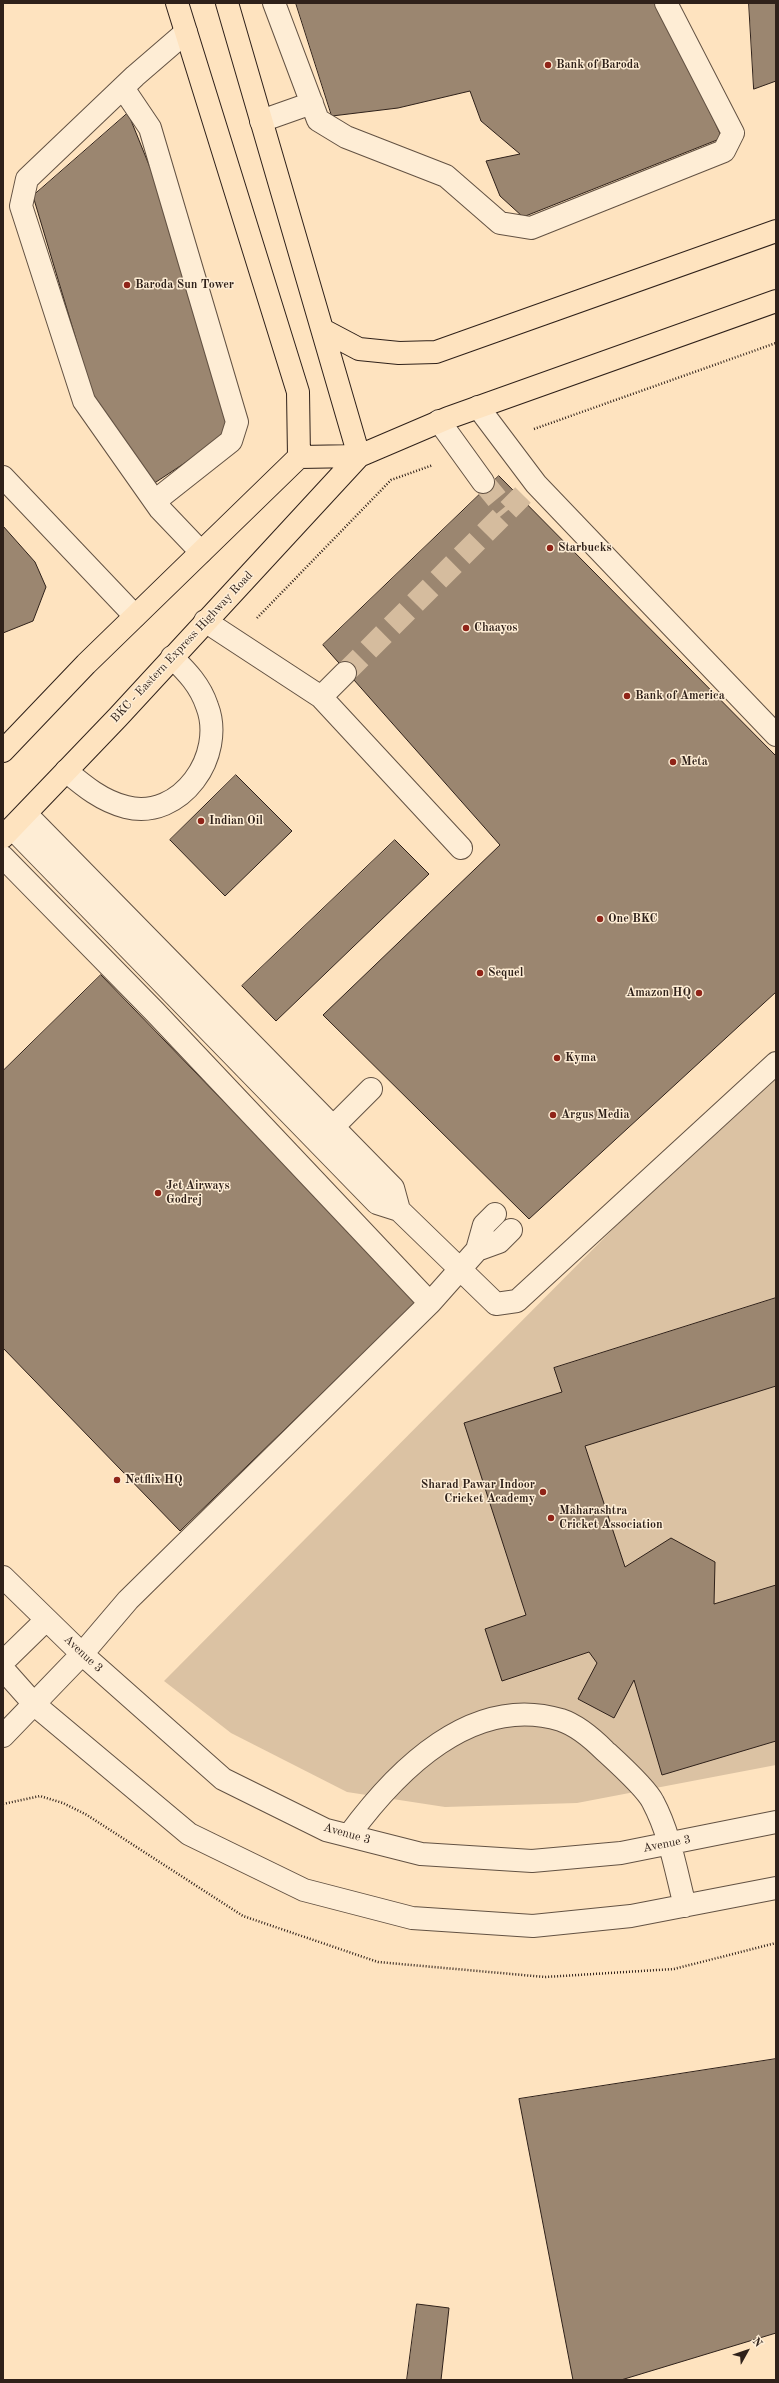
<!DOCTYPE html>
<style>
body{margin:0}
#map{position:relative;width:779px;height:2383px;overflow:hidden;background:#fee3bf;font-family:"Old Standard TT",serif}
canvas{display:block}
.frame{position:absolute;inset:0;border:4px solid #2f211a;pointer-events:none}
.north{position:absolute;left:727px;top:2331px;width:40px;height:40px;-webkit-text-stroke:3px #feedd5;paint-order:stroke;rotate:50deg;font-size:11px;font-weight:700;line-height:16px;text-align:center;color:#2f211a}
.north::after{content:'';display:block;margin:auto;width:14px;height:18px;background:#2f211a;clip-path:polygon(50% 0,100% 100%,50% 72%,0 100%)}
</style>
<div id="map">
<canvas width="779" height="2383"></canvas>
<div class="frame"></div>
<div class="north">N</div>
</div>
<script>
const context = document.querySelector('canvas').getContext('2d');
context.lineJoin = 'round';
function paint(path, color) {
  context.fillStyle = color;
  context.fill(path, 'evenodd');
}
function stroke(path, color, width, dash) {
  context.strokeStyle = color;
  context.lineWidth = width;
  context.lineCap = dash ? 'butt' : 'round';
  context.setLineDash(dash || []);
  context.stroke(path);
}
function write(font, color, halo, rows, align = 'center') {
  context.font = font + ' "Old Standard TT",serif';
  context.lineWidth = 3;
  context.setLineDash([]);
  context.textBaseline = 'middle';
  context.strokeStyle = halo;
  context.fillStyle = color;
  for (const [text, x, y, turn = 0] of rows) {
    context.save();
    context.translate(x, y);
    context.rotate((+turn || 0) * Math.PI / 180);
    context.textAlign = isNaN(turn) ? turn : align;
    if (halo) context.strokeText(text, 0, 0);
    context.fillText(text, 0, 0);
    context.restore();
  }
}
paint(new Path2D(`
 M776 1065V1765L577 1803 445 1807 347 1792 231 1733 164 1681Z`), '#dbc2a3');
const building = new Path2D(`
 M296 3H661L722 138 523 217 500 196 486 161 520 154 481 121 470 91 398 108 332 116Z
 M749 3H776V81L754 89Z
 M128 113 181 244 230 433 150 486 99 416 33 196Z
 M499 476 776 756V992L529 1219 323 1015 500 845 323 645Z
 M3 526 35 562 46 587 33 621 3 633Z
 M236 775 292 831 225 896 170 840Z
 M395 840 429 874 276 1021 242 986Z
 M101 975 417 1301 180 1531 3 1348V1071Z
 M776 1298V1386L585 1446 625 1567 671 1538 715 1562 714 1604 776 1585V1741L662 1775 634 1680 614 1718 578 1699 597 1663 589 1652 502 1681 485 1629 526 1615 464 1423 562 1392 554 1368Z
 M776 2059V2333L621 2380H573L519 2099Z
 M417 2304 449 2308 441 2380H407Z`);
paint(building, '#9b8670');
stroke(building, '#2f211a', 1);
stroke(new Path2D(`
 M483 482 507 511
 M345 673 523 495`), '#d5bc9e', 22, [22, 11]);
const minor = new Path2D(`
 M274 3 318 120 346 137 446 176 500 223 531 228 724 151 733 133 666 3
 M186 32 135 76 27 179 21 206 84 401 160 509 201 552
 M123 88 150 128 237 422 231 441 155 501
 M261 121 312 103
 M478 407 536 484 776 735
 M439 421 483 482
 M3 477 135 616
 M205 621 321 697 345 673
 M321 697 461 848
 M66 771C84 786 102 801 126 807 181 821 226 755 207 706 200 685 187 672 172 657
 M26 814 393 1188 399 1210
 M12 828 377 1203 399 1210 496 1304 517 1301 776 1063
 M3 857 155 1012 430 1303 128 1600 82 1654 3 1736
 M323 1137 371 1089
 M477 1250 499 1242 511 1230
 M430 1303 477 1250 484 1225 495 1214
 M3 1577 82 1654 223 1779 326 1830 421 1854 532 1861 621 1853 776 1822
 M3 1662 46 1620
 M3 1669 35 1705 189 1834 304 1890 412 1918 533 1926 631 1916 776 1888
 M349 1835C396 1771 472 1693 561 1720 576 1725 594 1740 605 1751 617 1762 646 1788 653 1802 670 1834 676 1871 685 1906`);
const major = new Path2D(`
 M227 3 359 456
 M323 330 359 349 399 353 436 352 776 231
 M299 457 359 456 448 418 776 301
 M3 751 86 664 299 457 298 392 177 3
 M3 837 118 717 359 456`);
stroke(minor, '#635243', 24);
stroke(major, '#2f211a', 24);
stroke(new Path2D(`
 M534 429 776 343
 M257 618 391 480 433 465
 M3 1804 40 1796 63 1803 87 1815 243 1916 378 1962 545 1977 674 1969 776 1943`), '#2f211a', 2.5, [1, 2]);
stroke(minor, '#feedd5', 22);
stroke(major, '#fee3bf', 22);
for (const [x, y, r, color] of [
 [548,65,4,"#8f2418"],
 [127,285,4,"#8f2418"],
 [550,548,4,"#8f2418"],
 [466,628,4,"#8f2418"],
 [627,696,4,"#8f2418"],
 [673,762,4,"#8f2418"],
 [201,821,4,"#8f2418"],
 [600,919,4,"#8f2418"],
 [480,973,4,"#8f2418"],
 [699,993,4,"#8f2418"],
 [557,1058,4,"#8f2418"],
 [553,1115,4,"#8f2418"],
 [158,1193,4,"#8f2418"],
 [117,1480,4,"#8f2418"],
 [543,1492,4,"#8f2418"],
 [551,1518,4,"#8f2418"]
]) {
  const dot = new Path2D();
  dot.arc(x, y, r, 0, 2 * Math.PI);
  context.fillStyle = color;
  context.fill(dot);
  stroke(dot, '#feedd5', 1.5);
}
write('bold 12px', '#2f211a', '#feedd5', [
 ["Bank of Baroda",556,65],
 ["Baroda Sun Tower",135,285],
 ["Starbucks",558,548],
 ["Chaayos",474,628],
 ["Bank of America",635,696],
 ["Meta",681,762],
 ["Indian Oil",209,821],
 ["One BKC",608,919],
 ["Sequel",488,973],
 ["Amazon HQ",691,993,"right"],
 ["Kyma",565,1058],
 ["Argus Media",561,1115],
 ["Jet Airways",166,1186],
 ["Godrej",166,1200],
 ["Netflix HQ",125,1480],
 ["Sharad Pawar Indoor",535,1485,"right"],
 ["Cricket Academy",535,1499,"right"],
 ["Maharashtra",559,1511],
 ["Cricket Association",559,1525]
], 'left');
write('12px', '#2f211a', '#feedd5', [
 ["BKC - Eastern Express Highway Road",182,647,-47],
 ["Avenue 3",83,1654,43],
 ["Avenue 3",347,1834,16],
 ["Avenue 3",667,1844,-11]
]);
</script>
